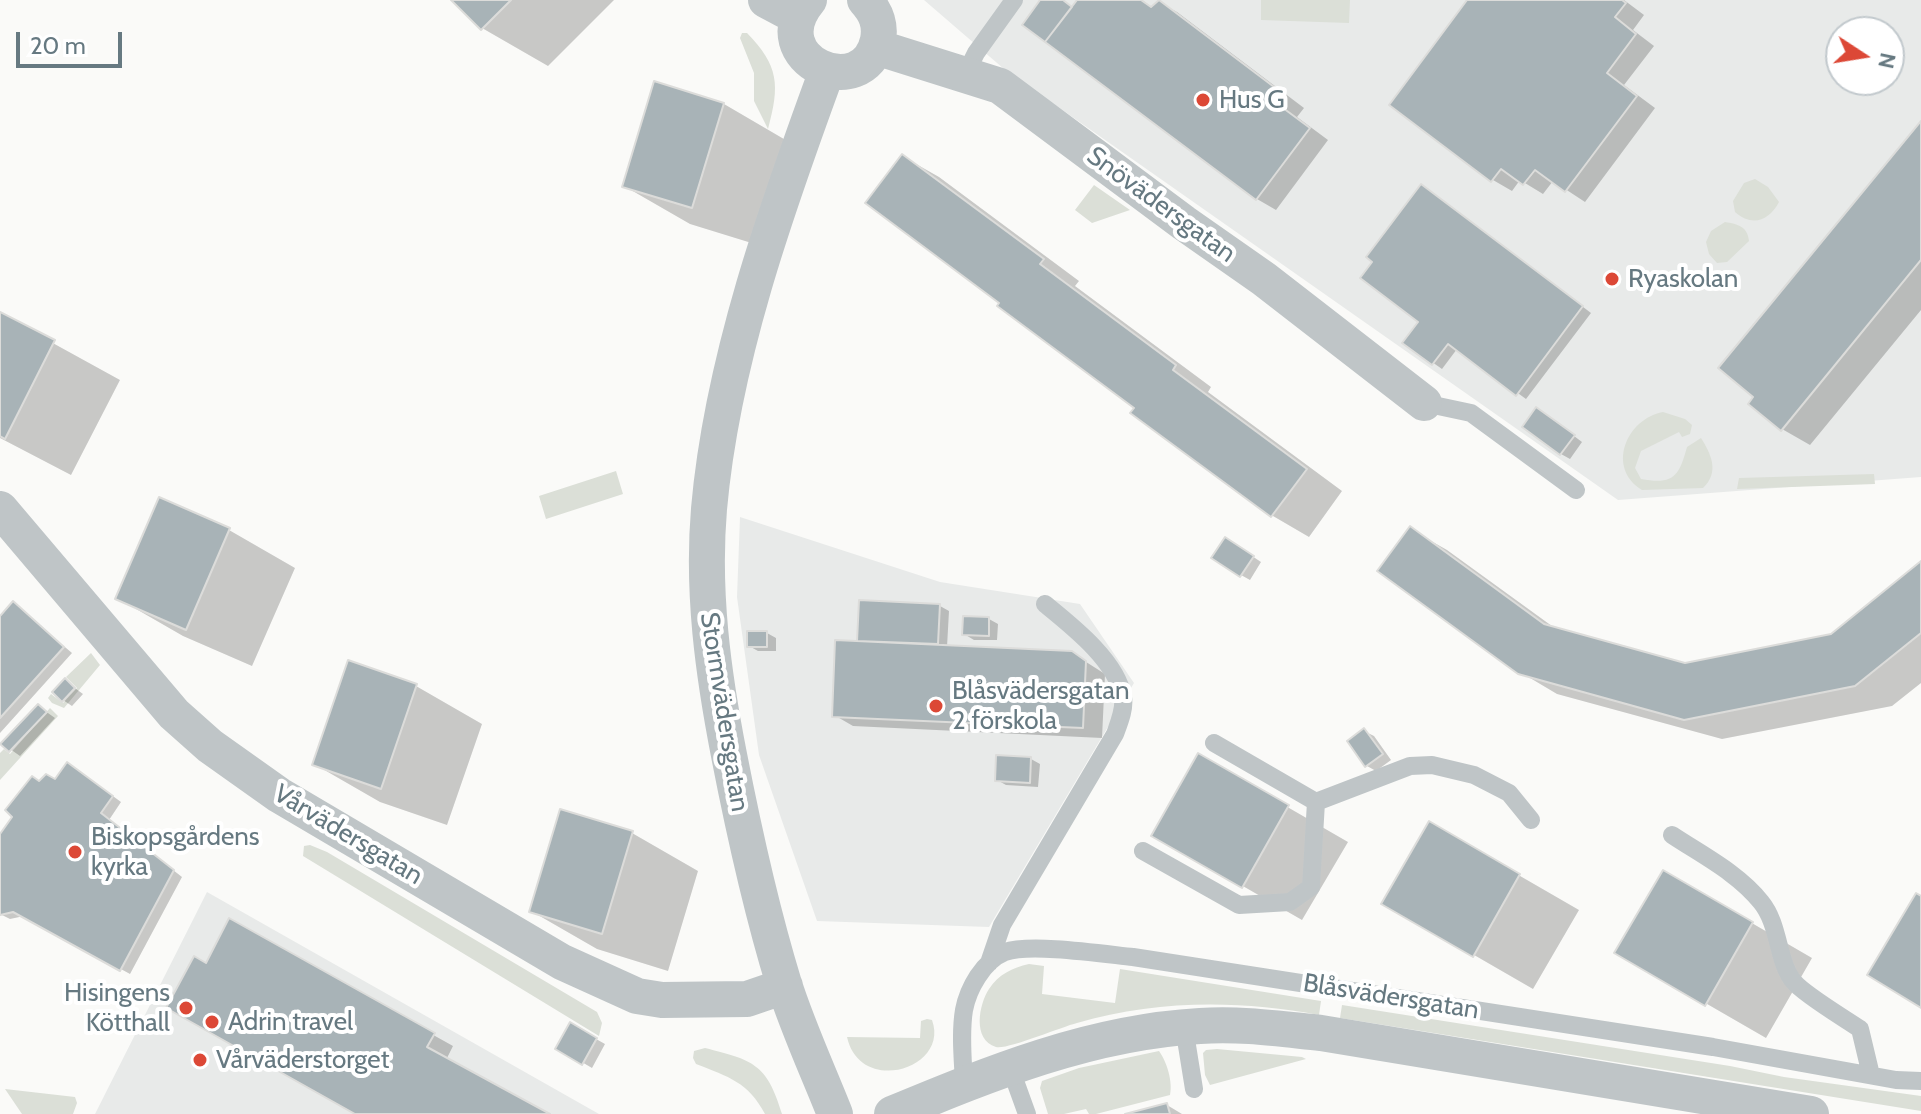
<!DOCTYPE html>
<meta charset="utf-8">
<style>
body{margin:0}
#map{position:relative;width:1921px;height:1114px;overflow:hidden;background:#fafaf8;font-family:Cabin,sans-serif}
canvas{display:block}
.north{position:absolute;left:1825px;top:16px;width:80px;height:80px;box-sizing:border-box;background:#fff;border:2px solid #c2c9cd;border-radius:50%;rotate:102deg;font-size:22px;font-weight:700;line-height:32px;text-align:center;color:#667981}
.north::after{content:'';display:block;margin:auto;width:28px;height:36px;background:#dc4836;clip-path:polygon(50% 0,100% 100%,50% 72%,0 100%)}
.scale{position:absolute;left:16px;top:32px;width:106px;height:36px;box-sizing:border-box;border:4px solid #667981;border-top:0;padding-left:10px;font-size:24px;line-height:28px;white-space:nowrap;color:#667981;-webkit-text-stroke:6px #fff;paint-order:stroke}
</style>
<div id="map">
<canvas width="1921" height="1114"></canvas>
<div class="north">N</div>
<div class="scale">20 m</div>
</div>
<script>
const context = document.querySelector('canvas').getContext('2d');
context.lineJoin = 'round';
function paint(path, color) {
  context.fillStyle = color;
  context.fill(path, 'evenodd');
}
function stroke(path, color, width, dash) {
  context.strokeStyle = color;
  context.lineWidth = width;
  context.lineCap = dash ? 'butt' : 'round';
  context.setLineDash(dash || []);
  context.stroke(path);
}
function write(font, color, halo, rows, align = 'center') {
  context.font = font + ' Cabin,sans-serif';
  context.lineWidth = 8;
  context.setLineDash([]);
  context.textBaseline = 'middle';
  context.strokeStyle = halo;
  context.fillStyle = color;
  for (const [text, x, y, turn = 0] of rows) {
    context.save();
    context.translate(x, y);
    context.rotate((+turn || 0) * Math.PI / 180);
    context.textAlign = isNaN(turn) ? turn : align;
    if (halo) context.strokeText(text, 0, 0);
    context.fillText(text, 0, 0);
    context.restore();
  }
}
paint(new Path2D(`
 M924 0H1921V477L1618 500 1004 69ZM1841 32H1889V80H1841Z
 M740 517 940 582 1080 604 1134 683 989 927 817 921 759 755 737 597Z
 M207 892 599 1114H95Z`), '#e8eae9');
paint(new Path2D(`
 M1261 0H1350L1349 23 1261 20Z
 M742 33H747C779 66 780 85 768 129L754 101V73L740 38Z
 M1755 179 1768 187 1779 202C1769 221 1752 227 1735 212L1733 201 1744 183Z
 M1094 185 1130 210 1092 223 1075 210Z
 M1725 222C1738 224 1748 227 1749 241L1727 262 1717 263 1709 254 1706 242 1711 231Z
 M1663 412 1685 419 1692 425 1690 434 1682 437 1679 432 1641 451 1635 468 1641 479C1674 485 1679 476 1687 447L1701 438C1711 454 1720 472 1703 488L1642 490C1606 468 1626 419 1663 412Z
 M616 471 623 494 546 519 539 496Z
 M1874 474 1875 484 1737 489 1739 478Z
 M91 653 100 665 64 708 52 703 48 698 51 694 63 703 77 688 66 677Z
 M50 708 58 716 0 780V753L4 749 10 754Z
 M310 845 327 852 597 1012 602 1023 599 1036 303 856 304 846Z
 M1029 964 1044 966 1042 994 1115 1003 1120 969 1321 1001 1319 1015C1239 1000 1156 1000 1077 1023 1061 1027 1007 1050 996 1047 972 1040 979 1004 989 989 999 974 1012 968 1029 964Z
 M1342 1005 1730 1066 1784 1077 1921 1096V1111L1340 1018Z
 M927 1019 932 1020C950 1069 860 1096 847 1037L920 1038 921 1021Z
 M705 1048C752 1060 767 1063 782 1114H765C748 1082 729 1077 696 1064L693 1058 694 1051Z
 M1217 1049 1302 1057 1306 1059 1210 1085 1205 1075 1203 1053 1206 1050Z
 M1159 1051C1167 1062 1173 1082 1170 1095L1096 1114H1089L1086 1109 1064 1114H1048L1040 1088 1042 1081 1079 1068Z
 M5 1089 75 1097 77 1103 73 1114H22Z`), '#dbdfd7');
paint(new Path2D(`
 M454 0H614L548 66 482 28Z
 M1043 0H1062L1074 8 1080 0H1142L1153 8 1158 2 1177 12 1304 108 1297 117 1328 140 1276 210 1257 199 1025 24Z
 M1470 0H1624L1644 15 1633 30 1654 46 1624 85 1655 108 1585 202 1553 181 1543 194 1520 180 1512 191 1493 180Z
 M656 84 724 104 789 142 758 245 690 224 624 186Z
 M1921 124V310L1810 445 1782 429Z
 M902 156 939 177 1079 281 1075 286 1211 387 1208 392 1342 491 1309 537 1273 516 1133 413 1137 408 1002 302Z
 M1431 192 1591 313 1526 399 1457 349 1442 369 1405 343 1420 322Z
 M0 314 120 380 71 475 0 438Z
 M1546 415 1582 442 1570 459 1561 454Z
 M160 500 229 530 295 568 252 666 183 636 117 598Z
 M1410 529 1447 550 1556 629 1685 665 1832 636 1921 563V683L1892 706 1722 739 1557 694 1520 672Z
 M1234 544 1261 562 1250 580 1241 575Z
 M14 604 72 653 0 733V619Z
 M940 606 949 611 947 647 1072 653 1105 674 1102 738 853 726 834 715 865 644 859 640Z
 M989 619 998 624 997 640H974L964 634Z
 M767 633 776 638V651H758L749 646Z
 M65 681 83 694 72 706 63 700Z
 M416 686 482 724 447 825 380 802 314 764Z
 M38 706 55 718 20 756 3 744Z
 M1364 731 1374 736 1391 760 1376 771 1367 766Z
 M1199 756 1348 842 1302 920 1154 835Z
 M1031 759 1040 764 1038 787 1006 785 997 780Z
 M76 769 121 802 109 820 182 877 130 974 24 916 10 919 0 914V837L40 783 56 782Z
 M561 812 632 833 698 871 668 971 597 949 531 911Z
 M1430 824 1579 910 1533 989 1384 903Z
 M1664 872 1812 958 1766 1038 1617 952Z
 M229 921 453 1046 446 1060 546 1114H359L207 965Z
 M571 1025 605 1044 592 1068 558 1048Z
 M1167 1105 1182 1114H1133Z`), '#0003');
const building = new Path2D(`
 M451 0H511L481 30Z
 M1040 0H1063L1072 7 1045 42 1022 25Z
 M1077 0H1141L1151 7 1159 0 1286 96 1279 105 1310 128 1256 200 1045 42Z
 M1467 0H1622L1626 3 1615 17 1636 34 1607 73 1637 96 1565 192 1535 170 1523 185 1501 169 1491 182 1389 105Z
 M654 81 724 103 692 208 622 187Z
 M1921 121V260L1781 431 1748 404 1753 397 1718 368Z
 M902 154 1044 259 1040 264 1176 365 1173 370 1307 469 1271 517 1130 413 1134 408 997 306 999 303 865 203Z
 M1421 184 1583 306 1516 396 1448 344 1432 365 1402 343 1418 322 1360 278 1372 262 1366 257Z
 M0 312 55 340 5 439 0 436Z
 M1536 407 1575 435 1560 455 1522 427Z
 M159 497 230 528 186 630 115 599Z
 M1410 526 1544 624 1685 663 1831 634 1921 561V633L1855 686 1684 720 1518 674 1377 571Z
 M1225 537 1254 556 1240 577 1211 558Z
 M859 600 940 604 938 644 857 641Z
 M13 601 64 647 0 718V616Z
 M963 616 989 617V636L962 635Z
 M747 631H767V647H747Z
 M835 640 1072 651 1086 661 1083 728 832 717Z
 M348 660 417 684 381 789 312 765Z
 M65 678 75 688 62 702 52 692Z
 M38 704 47 712 9 752 0 744Z
 M1364 728 1383 754 1365 767 1347 741Z
 M1198 753 1289 805 1242 888 1151 836Z
 M996 755 1031 757 1030 783 995 781Z
 M67 762 113 796 101 813 174 870 120 971 13 912 0 915V834L12 817 5 810 32 776 39 781 46 774 55 779Z
 M560 809 633 831 602 934 529 912Z
 M1429 821 1520 874 1473 957 1381 904Z
 M1663 870 1753 922 1705 1006 1614 953Z
 M1916 893 1921 896V1008L1867 975Z
 M229 918 435 1033 427 1047 550 1114H355L166 1008 194 956 206 963Z
 M570 1022 597 1038 582 1065 555 1049Z
 M1167 1103 1170 1114H1125Z`);
paint(building, '#a8b3b7');
stroke(building, '#dcdcda', 2);
stroke(new Path2D(`
 M965 75 976 53 1014 0
 M1424 403 1471 413 1576 490
 M1316 802 1410 766 1432 765 1474 775 1509 793 1531 820
 M1672 835C1702 855 1738 873 1761 902 1780 925 1777 962 1794 982 1805 995 1844 1018 1860 1029L1871 1075
 M1143 851 1239 905 1290 902 1311 887 1316 802 1214 743
 M989 963 1002 925 1115 734C1119 723 1125 709 1123 697 1117 661 1072 626 1045 604
 M1184 1027 1194 1089
 M1010 1067 1027 1114
 M964 1084C963 1060 960 1034 964 1010 968 989 983 961 1005 952 1030 943 1104 954 1133 957L1713 1047 1896 1080 1921 1081`), '#bfc5c7', 18);
stroke(new Path2D(`
 M766 0 798 17
 M809 0C759 60 864 105 878 40 881 24 876 12 865 0
 M876 47 1000 86 1184 223 1264 279 1424 403
 M827 71C776 210 722 361 709 509 702 592 713 673 729 755 744 832 761 909 784 984 798 1028 818 1071 835 1114
 M0 509 174 714 210 746 279 795 562 962 637 996 662 1000 747 999 785 986
 M892 1114C991 1073 1091 1032 1200 1026 1240 1023 1281 1029 1321 1033L1811 1114`), '#bfc5c7', 36);
for (const [x, y, r, color] of [
 [1203,100,8,"#dc4836"],
 [1612,279,8,"#dc4836"],
 [936,706,8,"#dc4836"],
 [75,852,8,"#dc4836"],
 [186,1008,8,"#dc4836"],
 [212,1022,8,"#dc4836"],
 [200,1060,8,"#dc4836"]
]) {
  const dot = new Path2D();
  dot.arc(x, y, r, 0, 2 * Math.PI);
  context.fillStyle = color;
  context.fill(dot);
  stroke(dot, '#fff', 3);
}
write('26px', '#667981', '#fff', [
 ["Hus G",1219,100],
 ["Ryaskolan",1628,279],
 ["Blåsvädersgatan",952,691],
 ["2 förskola",952,721],
 ["Biskopsgårdens",91,837],
 ["kyrka",91,867],
 ["Hisingens",170,993,"right"],
 ["Kötthall",170,1023,"right"],
 ["Adrin travel",228,1022],
 ["Vårväderstorget",216,1060]
], 'left');
write('26px', '#667981', '#fff', [
 ["Snövädersgatan",1161,205,36],
 ["Stormvädersgatan",724,712,81],
 ["Vårvädersgatan",348,835,31],
 ["Blåsvädersgatan",1391,997,9]
]);
</script>
